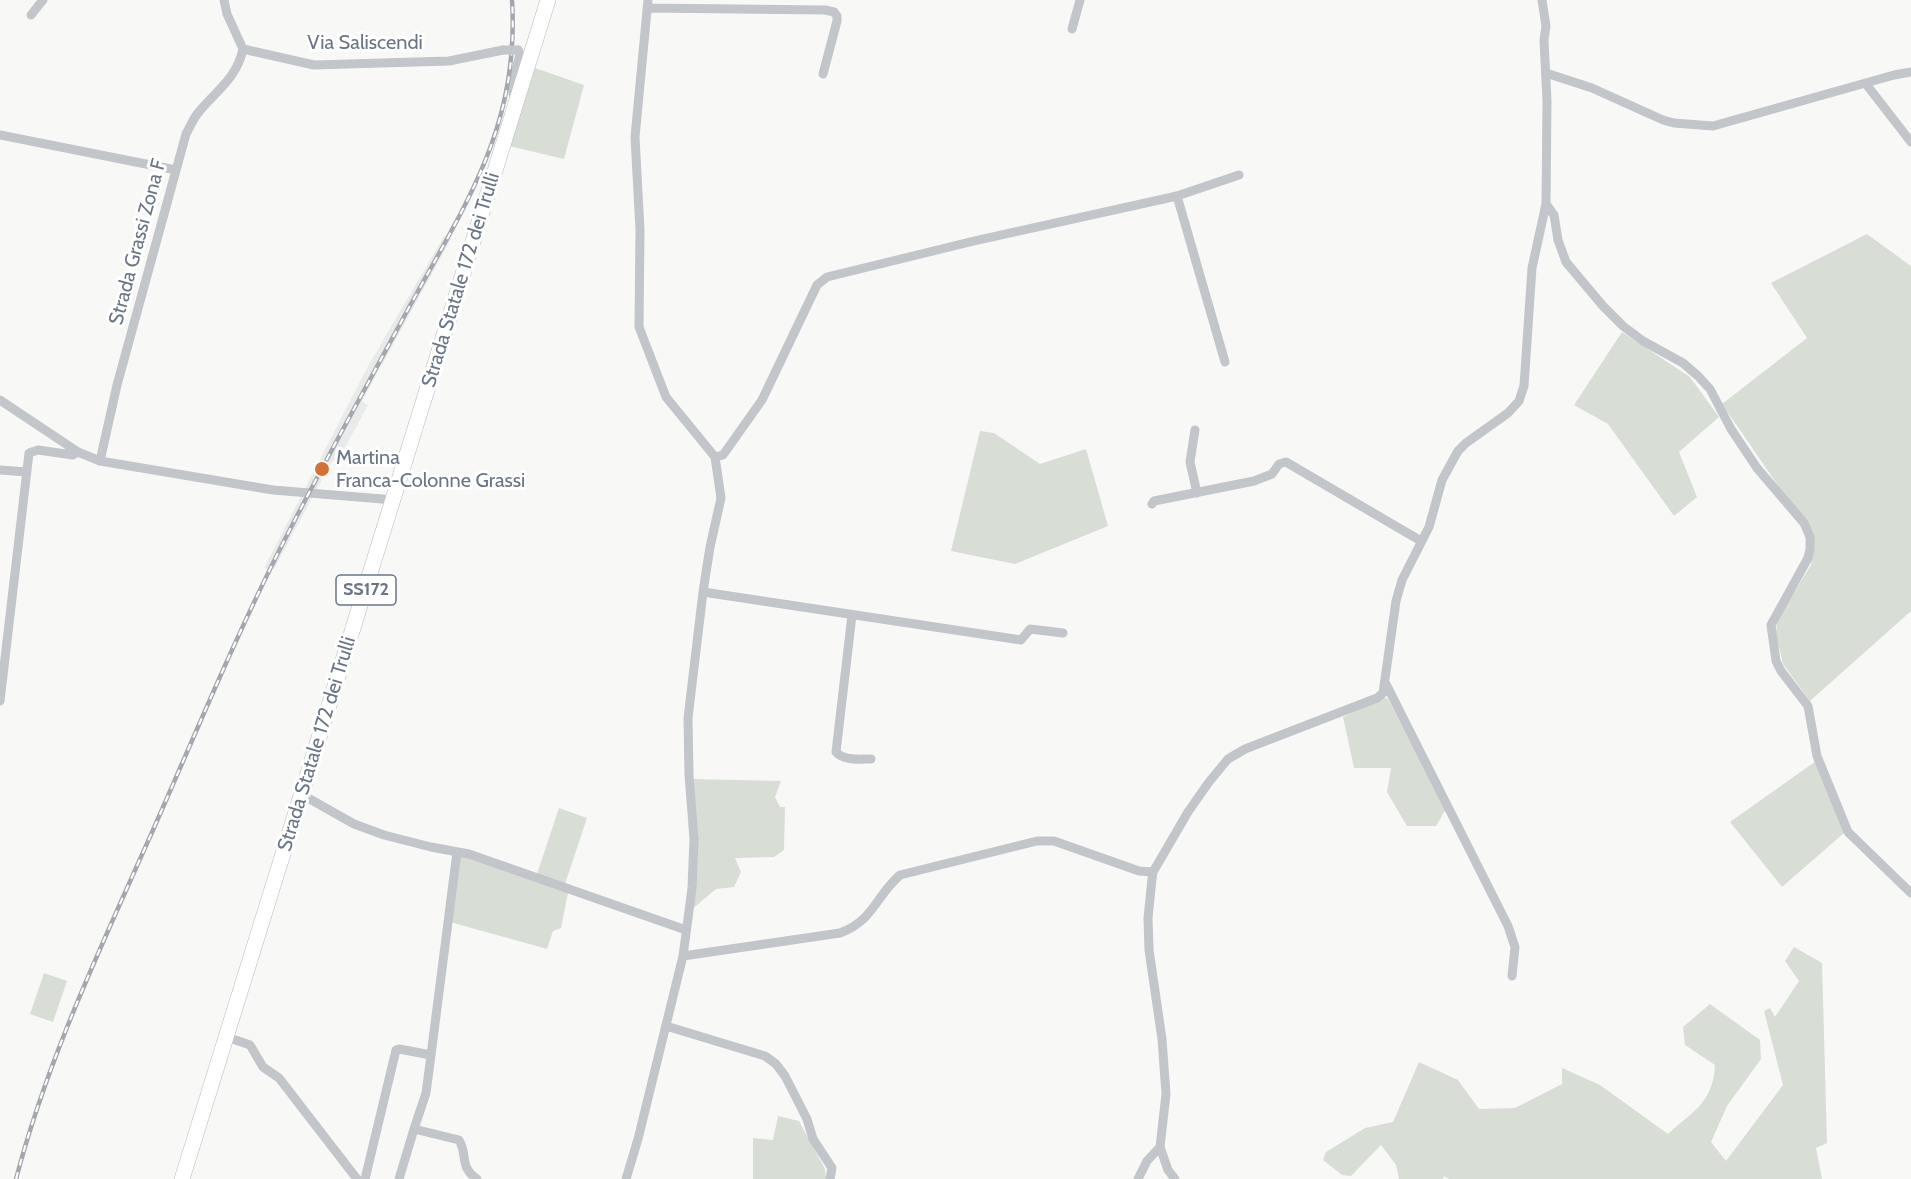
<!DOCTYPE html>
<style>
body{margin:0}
canvas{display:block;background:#f8f9f6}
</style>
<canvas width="1911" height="1179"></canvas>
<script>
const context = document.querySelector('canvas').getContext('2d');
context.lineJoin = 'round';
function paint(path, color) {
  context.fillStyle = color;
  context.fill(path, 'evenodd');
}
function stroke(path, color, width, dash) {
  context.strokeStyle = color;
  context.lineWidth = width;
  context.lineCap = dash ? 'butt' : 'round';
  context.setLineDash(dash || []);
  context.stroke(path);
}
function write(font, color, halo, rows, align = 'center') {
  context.font = font + ' Cabin,sans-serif';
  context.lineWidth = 6;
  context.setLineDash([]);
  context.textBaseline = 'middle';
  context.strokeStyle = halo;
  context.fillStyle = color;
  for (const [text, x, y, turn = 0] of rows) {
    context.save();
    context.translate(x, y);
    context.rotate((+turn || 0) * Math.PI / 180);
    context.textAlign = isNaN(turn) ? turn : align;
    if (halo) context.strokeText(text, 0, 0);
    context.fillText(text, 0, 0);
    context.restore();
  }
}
paint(new Path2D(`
 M444 236 451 239 362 401 368 405 338 461H332L274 569 264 568 368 366Z`), '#e9eaea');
paint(new Path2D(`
 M535 68 584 85 564 159 509 146Z
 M1867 234 1911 266V611L1810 701 1783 664 1776 635 1777 620 1811 565 1814 538 1722 404 1807 338 1771 283Z
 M1622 332 1690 377 1719 417 1679 452 1697 497 1674 516 1608 424 1574 405Z
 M980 431 994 433 1040 464 1086 449 1108 526 1015 564 951 551Z
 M1383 697 1388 699 1446 809 1436 826H1407L1387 792 1391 768H1354L1343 717Z
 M1816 761 1844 833 1782 887 1730 822Z
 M694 779 781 781 775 797 780 807H785L784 850 774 857 735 858 741 872 734 887 716 889 691 910Z
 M559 808 587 818 565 884 568 893 561 928 553 931 547 949 450 922 460 855 537 874Z
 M1794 947 1822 963 1827 1143 1816 1148 1822 1179H1449L1444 1176 1443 1179H1399L1396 1165 1381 1145 1351 1176 1342 1175 1323 1160 1326 1152 1365 1128 1393 1122 1419 1062 1458 1080 1479 1109 1515 1108 1562 1084V1068L1600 1085 1668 1134C1693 1111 1713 1103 1715 1065L1685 1045 1683 1027 1710 1004 1760 1040 1761 1059 1727 1106 1711 1142 1726 1161 1783 1085 1764 1011 1770 1008 1775 1017 1799 981 1785 961Z
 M44 973 67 981 53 1022 30 1014Z
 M778 1116 799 1121 825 1169 826 1179H753V1138L773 1140Z`), '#d8ddd6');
const primary = new Path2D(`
 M182 1179 548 0`);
stroke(primary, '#b4b7bc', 16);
stroke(new Path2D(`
 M224 0 227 14 243 49
 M647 8 825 10 834 12 837 16V21L823 74
 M31 15 43 0
 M1072 29 1080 0
 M243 49 314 65 449 61 503 50
 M1546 73 1592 88 1663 120 1674 123 1713 126 1894 75 1911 72
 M1866 84 1911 142
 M514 99 512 86 520 54 518 50
 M0 135 176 170
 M1177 196 1225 362
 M1546 204 1554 215 1558 240 1566 262 1603 306 1623 326 1643 341 1683 363 1698 376 1710 389 1731 429 1757 468 1804 523 1810 537V549L1808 558 1771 625 1776 661 1781 671 1808 706 1817 756 1848 832 1911 893
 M0 400 78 452 100 461 273 490 394 500
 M1195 430 1190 462 1197 493
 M715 457 723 455 762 400 817 285 827 277 974 241 1177 196 1239 175
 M100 461 117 385 186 134C190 127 193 119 198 113 216 91 237 78 243 49
 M0 470 27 472
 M1152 504 1154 501 1254 481 1272 474 1279 464 1286 462 1421 541
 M703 592 1021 640 1030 629 1063 633
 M852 615 836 752C844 761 859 759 871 759
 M1386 684 1508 926 1515 947 1512 976
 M0 701 29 453 38 450 73 455 78 452
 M301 794 354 824 384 835 431 847 469 854 686 930
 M683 956 840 933C874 920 875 897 900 875L1037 841H1054L1139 871 1153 872
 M666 1026 765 1056 776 1064 785 1076 807 1119 813 1139 832 1168 830 1179
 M227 1037 250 1045 263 1067 279 1078 357 1179
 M431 1055 457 852
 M365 1179 396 1050 399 1049 431 1055 426 1093 414 1129 459 1140C468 1155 459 1167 477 1179
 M399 1179 414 1129
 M626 1179 638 1139 683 956 692 888 694 839 689 775 688 718 703 592 710 547 721 498 715 457 666 397 639 327 640 230 635 137 648 0
 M1138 1179 1147 1161 1160 1147
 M1175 1179 1168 1170 1160 1147 1166 1094 1162 1039 1149 950 1148 918 1152 879 1153 872 1188 812 1209 782 1228 759 1245 749 1377 698 1383 693 1396 601 1402 580 1429 527 1442 480 1458 451 1466 443 1508 413 1519 401 1524 386 1532 268 1546 204 1547 101 1544 40 1546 26 1542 0`), '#c2c5c9', 9);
stroke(primary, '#fff', 15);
const rail = new Path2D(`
 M16 1179C48 1057 102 945 153 830 195 735 234 640 281 547 321 468 364 391 406 313 464 206 520 128 512 0`);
stroke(rail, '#a4a8ae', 4.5);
stroke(rail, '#fff', 2, [7]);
stroke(new Path2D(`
 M503 50H518`), '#c2c5c9', 9);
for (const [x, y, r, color] of [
 [322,469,8,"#d67039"]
]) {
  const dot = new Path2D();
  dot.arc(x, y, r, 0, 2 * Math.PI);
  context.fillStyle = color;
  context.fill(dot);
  stroke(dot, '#fff', 2);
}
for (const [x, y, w] of [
 [366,590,60]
]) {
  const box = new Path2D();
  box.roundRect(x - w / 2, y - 15, w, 30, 4.5);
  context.fillStyle = '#fff';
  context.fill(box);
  stroke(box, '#6a7685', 1.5);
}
write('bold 18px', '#6a7685', null, [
 ["SS172",366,590]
]);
write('20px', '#6a7685', '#fff', [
 ["Via Saliscendi",365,43],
 ["Strada Grassi Zona F",138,242,-75],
 ["Strada Statale 172 dei Trulli",461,280,-73],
 ["Strada Statale 172 dei Trulli",317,744,-73]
]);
write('20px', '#6a7685', '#fff', [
 ["Martina",336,458],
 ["Franca-Colonne Grassi",336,481]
], 'left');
</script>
